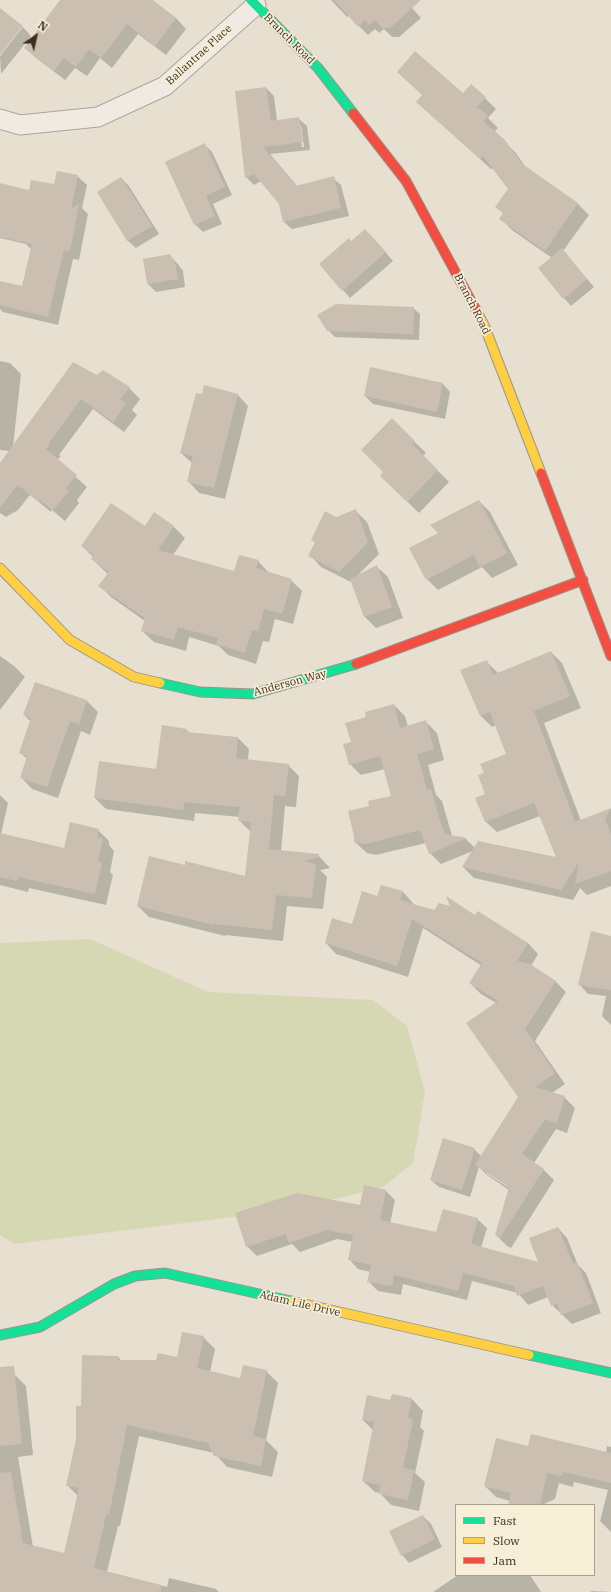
<!DOCTYPE html>
<style>
body{margin:0}
#map{position:relative;width:611px;height:1592px;overflow:hidden;background:#e7e0d1;font-family:"IBM Plex Serif",serif}
canvas{display:block}
.legend{position:absolute;left:455px;top:1504px;width:140px;height:72px;box-sizing:border-box;background:#f7eed8;border:1px solid #ada18e;margin:0;padding:5px 7px;list-style:none;font-size:12px;color:#3d2e20}
.legend li{display:flex;align-items:center;gap:8px;height:20px}
.legend b{width:20px;border:1px solid #ada18e}
.north{position:absolute;left:16px;top:16px;width:40px;height:40px;-webkit-text-stroke:3px #f7eed8;paint-order:stroke;rotate:34deg;font-size:11px;font-weight:700;line-height:16px;text-align:center;color:#3d2e20}
.north::after{content:'';display:block;margin:auto;width:14px;height:18px;background:#3d2e20;clip-path:polygon(50% 0,100% 100%,50% 72%,0 100%)}
</style>
<div id="map">
<canvas width="611" height="1592"></canvas>
<ul class="legend">
<li><b style="height:5px;background:#16e098"></b>Fast</li>
<li><b style="height:5px;background:#ffcf43"></b>Slow</li>
<li><b style="height:5px;background:#f24e42"></b>Jam</li>
</ul>
<div class="north">N</div>
</div>
<script>
const context = document.querySelector('canvas').getContext('2d');
context.lineJoin = 'round';
function paint(path, color) {
  context.fillStyle = color;
  context.fill(path, 'evenodd');
}
function stroke(path, color, width, dash) {
  context.strokeStyle = color;
  context.lineWidth = width;
  context.lineCap = dash ? 'butt' : 'round';
  context.setLineDash(dash || []);
  context.stroke(path);
}
function write(font, color, halo, rows, align = 'center') {
  context.font = font + ' "IBM Plex Serif",serif';
  context.lineWidth = 3.5;
  context.setLineDash([]);
  context.textBaseline = 'middle';
  context.strokeStyle = halo;
  context.fillStyle = color;
  for (const [text, x, y, turn = 0] of rows) {
    context.save();
    context.translate(x, y);
    context.rotate((+turn || 0) * Math.PI / 180);
    context.textAlign = isNaN(turn) ? turn : align;
    if (halo) context.strokeText(text, 0, 0);
    context.fillText(text, 0, 0);
    context.restore();
  }
}
paint(new Path2D(`
 M90 939 208 992 373 1000 407 1026 425 1092 413 1163 383 1187 290 1210 14 1244 0 1235V943Z`), '#d6d7b3');
paint(new Path2D(`
 M62 0H151L176 18 186 29 166 55 138 34 112 68 100 58 87 76 75 68 65 80 36 58 26 48Z
 M331 0H405L421 18 399 37H392L384 29 379 33 375 29 368 35 349 16 347 17Z
 M23 27 31 36 1 74 0 56Z
 M398 72 463 95 485 98 496 109 488 118 498 128 494 132 515 152 527 169 578 204 589 215 563 251 594 287 571 306 564 298 552 258 512 230 501 219 504 214 497 207 509 189 493 168 491 169 417 102 423 95Z
 M266 88 274 96 277 121 299 119 307 126 310 150 270 154 297 186 333 178 341 185 349 216 292 229 284 222 280 203 261 181 254 185 246 177ZM299 126H301L304 147H302Z
 M204 144 212 152 232 195 213 204 222 224 203 232 195 224Z
 M77 176 87 185 82 208 88 214 79 260 73 259 58 325 3 312 0 309V282L23 287 32 250 26 244 0 238V184L30 191 54 185Z
 M121 178 129 186 159 234 136 248 128 241 98 193Z
 M373 238 393 261 350 298 343 290 349 239 352 242Z
 M169 255 177 263 183 271 185 287 156 292 148 284 144 259Z
 M413 308 420 314 419 340 335 337 328 330Z
 M0 361 10 363 21 374 13 447 97 377 129 388 140 399 132 410 137 415 124 432 93 409 59 455 61 456 57 460 87 487 77 500 79 503 65 521 52 510 51 512 30 495 18 510 6 517 0 513V465L10 451 0 450Z
 M443 384 450 392 445 419 373 404 365 396Z
 M237 394 248 406 225 499 199 493 188 481 192 463 181 453Z
 M392 420 426 453 423 456 449 482 419 513 381 476 385 472Z
 M479 501 490 512 518 565 492 578 482 567 438 590 427 579 439 533Z
 M356 511 367 522 379 554 358 575 376 566 388 577 403 618 376 628 365 617 352 581 351 582 321 567 310 555 316 543 312 540Z
 M155 514 174 527 185 538 173 555 235 572 258 561 269 573 291 580 302 591 293 624 275 619 269 642 263 641 256 664 228 655 219 646 189 637 186 651 154 642 142 631 145 621 111 597 100 586 108 574 92 559 93 557 82 546 145 527Z
 M551 652 562 663 581 708 544 723 581 821 611 809V886L587 895 580 888 573 900 474 878 463 867 473 851 441 864 430 853 426 843 376 855 367 853 355 842 370 807 392 796 385 769 361 775 350 764 352 742 367 718 394 705 405 716 408 727 426 722 437 733 444 760 428 765 436 795 442 801 452 836 466 839 475 848 557 859 540 816 497 832 485 821 487 795 485 774 507 755 496 725 492 727 481 716 462 671 486 661 498 673Z
 M0 656 14 666 25 677 0 710Z
 M87 701 98 712 90 735 81 731 58 798 32 789 21 777 27 759 21 753 31 722 24 715Z
 M186 730 190 733 238 738 249 749 248 760 288 765 299 776 296 807 285 806 281 852 318 855 330 868 320 870 327 877 323 909 287 906 283 941 225 935V936L149 917 138 906 185 866 246 878 251 832 239 820 240 817 195 813 194 821 106 809 95 798 156 770Z
 M0 795 8 803 1 834 65 849 98 830 109 841V845L114 851 110 872 113 875 106 905 29 888 28 892 0 885Z
 M403 892 413 903V905L434 911 476 916 528 943 538 954 531 966 555 981 566 992 535 1041 565 1084 552 1093 564 1097 575 1108 567 1133 556 1129 534 1163 543 1169 554 1180 511 1248 507 1246 496 1235 509 1190 487 1175 479 1167 470 1197 439 1187 431 1180 474 1149 481 1156 519 1097 496 1003 481 994 470 983 482 966 423 928 408 977 336 954 326 943 353 925 378 897ZM487 1171 514 1189 513 1190 487 1174Z
 M611 937V1025L602 1016 606 996 588 994 579 984Z
 M365 1187 386 1191 395 1200 390 1224 437 1234 477 1219 487 1228 481 1248 540 1264 558 1228 567 1238 578 1265 586 1273 601 1313 572 1324 552 1305 548 1297 528 1305 518 1293 472 1281 467 1300 403 1284 401 1295 378 1291 368 1281 371 1272 358 1269 349 1259 352 1242 337 1239 300 1252 292 1244 257 1256 247 1246 361 1207Z
 M203 1337 215 1349 210 1372 241 1379 266 1371 278 1383 266 1440 278 1452 272 1477 227 1467 214 1453 139 1436 120 1526H118L107 1572 167 1587 169 1578 216 1589 219 1592H0V1376L14 1374 26 1386 33 1455 18 1457 33 1547 65 1554 78 1496 68 1486 82 1407 118 1357 122 1361H157L177 1358Z
 M392 1396 412 1399 423 1411 420 1427 424 1431 415 1473 425 1482 419 1511 391 1505 380 1493 375 1492 363 1481 374 1431 363 1420 391 1401Z
 M607 1446 611 1447V1532L600 1521 608 1490 574 1482 573 1487 559 1483 555 1499 542 1505H510V1501L496 1497 485 1486 529 1447 606 1453Z
 M423 1516 431 1524 442 1547 409 1563 402 1555Z
 M458 1575H530L541 1592H433Z
 M591 1591 611 1592H591Z`), '#0003');
paint(new Path2D(`
 M60 0H153L176 18 155 46 127 24 101 58 89 49 76 67 64 58 54 71 24 48Z
 M334 0H421L390 28H382L375 20 369 25 365 20 358 27Z
 M0 8 23 26 0 55Z
 M415 51 463 93 471 84 486 97 477 107 488 116 483 121 505 140 521 163 578 203 545 251 499 219 503 213 495 207 508 189 483 156 480 159 416 102 422 95 397 72Z
 M266 87 271 121 299 117 303 142 263 147 296 186 334 176 341 208 283 222 279 204 254 174 245 178 235 91Z
 M205 143 225 187 206 196 215 216 194 225 165 162Z
 M57 171 78 175 71 209 79 204 70 251 64 250 48 317 0 305V281L22 286 32 244 0 237V183L29 190 31 180 54 184Z
 M121 177 152 226 127 241 97 192Z
 M365 229 386 252 342 291 319 264 349 238 350 242Z
 M562 248 587 279 563 299 538 268Z
 M170 254 175 263 178 279 147 284 143 259Z
 M336 304 414 307 413 334 327 331 317 315Z
 M73 362 97 375 103 370 130 387 120 399 126 403 113 422 81 399 49 443 50 444 46 449 77 475 66 488 69 491 53 510 40 500 39 502 18 485 0 507V463Z
 M370 367 443 383 437 412 364 396Z
 M204 385 238 394 214 488 187 482 193 456 180 453 196 393 202 394Z
 M392 418 415 441 412 444 438 470 407 502 380 476 383 472 361 450Z
 M479 500 507 553 480 567 474 555 426 580 409 548 438 533 430 525Z
 M111 503 145 526 154 512 174 526 158 550 234 571 239 555 259 560 256 568 292 579 282 614 264 609 258 631 252 630 245 653 216 644 218 638 178 627 174 640 141 631 145 618 98 586 109 572 91 559 94 555 81 546Z
 M356 509 368 542 339 572 308 556 315 542 311 540 325 511 336 517Z
 M377 565 392 607 364 617 350 579Z
 M551 651 570 696 534 711 575 822 611 808 605 819 611 835V871L575 884 579 862 561 890 462 867 478 841 556 857 534 803 485 822 475 798 485 794 478 775 484 773 480 764 506 754 490 712 480 716 460 670 487 660 493 675Z
 M35 682 87 700 79 724 70 721 47 787 20 778 27 756 19 753 31 718 23 715Z
 M394 704 400 728 426 720 434 749 417 754 427 790 431 789 439 818 445 834 467 838 429 854 420 830 366 844 354 842V836L348 811 369 806 368 801 391 796 380 756 349 765 343 744 351 742 345 723 366 717 365 712Z
 M162 725 187 729 186 732 238 737 236 758 289 764 285 796 274 795 269 849 319 854V857L304 861 316 864 312 898 276 895 272 930 214 924V925L137 906 149 856 185 865V861L245 876 251 822 238 821 240 807 184 802 183 810 94 798 99 761 156 769Z
 M70 822 99 829 97 837 103 838 98 862 102 863 95 894 18 877 17 881 0 877V833L64 848Z
 M381 885 403 891 400 900 434 910 439 903 450 906 446 896 475 915 478 911 528 943 517 961 530 964 556 981 525 1029 555 1073 535 1087 565 1096 557 1123 545 1119 522 1154 544 1169 500 1238 495 1235 509 1187 475 1165 518 1097 466 1023 498 1001 469 983 482 963 412 919 397 966 325 943 332 918 352 924 362 891 377 896Z
 M591 931 611 936V990L578 985Z
 M443 1138 475 1148 462 1190 430 1180Z
 M364 1185 386 1190 380 1220 436 1232 443 1209 478 1218 471 1244 538 1262 529 1238 558 1227 573 1264 577 1262 593 1303 561 1315 557 1303 551 1306 543 1286 517 1296 514 1286 463 1273 458 1291 394 1275 392 1286 367 1282 371 1265 348 1260 353 1235 327 1230 289 1243 286 1234 246 1247 235 1213 297 1193 360 1205Z
 M182 1332 204 1336 197 1368 240 1378 243 1365 267 1370 253 1436 266 1439 261 1466 214 1456 208 1443 127 1425 109 1515H106L94 1568 161 1585V1592H0V1473L11 1472 23 1543 64 1553 79 1488 66 1486 76 1439V1406H81L82 1355 118 1356V1360H156L158 1353 177 1357Z
 M14 1366 22 1444 0 1446V1367Z
 M392 1394 412 1398 408 1418 413 1419 403 1468 414 1470 408 1500 379 1494 380 1485 362 1481 374 1422 362 1420 367 1395 390 1400Z
 M531 1434 611 1453V1483L563 1472 562 1476 547 1473 540 1505H508L511 1493 484 1486 496 1438 528 1446Z
 M423 1515 435 1539 401 1556 389 1531Z`), '#cbbfb2');
const street = new Path2D(`
 M0 119 20 125 98 117 165 86 256 5`);
const fast = new Path2D(`
 M251 0 318 68 353 113
 M160 683 200 692 253 694 356 664
 M0 1335 40 1327 114 1284 135 1276 165 1273 291 1301
 M529 1355 611 1373`);
const slow = new Path2D(`
 M476 310 484 325 541 473
 M0 568 70 640 134 677 160 683
 M291 1301 529 1355`);
const jam = new Path2D(`
 M353 113 406 181 476 310
 M541 473 611 656
 M356 664 583 580`);
stroke(street, '#ada599', 21);
stroke(fast, '#9c958a', 11);
stroke(slow, '#9c958a', 11);
stroke(jam, '#9c958a', 11);
stroke(street, '#efebe3', 19);
stroke(fast, '#16e098', 9);
stroke(slow, '#ffcf43', 9);
stroke(jam, '#f24e42', 9);
write('11px', '#3d2e20', '#f7eed8', [
 ["Branch Road",289,39,45],
 ["Ballantrae Place",199,55,-42],
 ["Branch Road",472,304,63],
 ["Anderson Way",290,683,-15],
 ["Adam Lile Drive",300,1304,13]
]);
</script>
